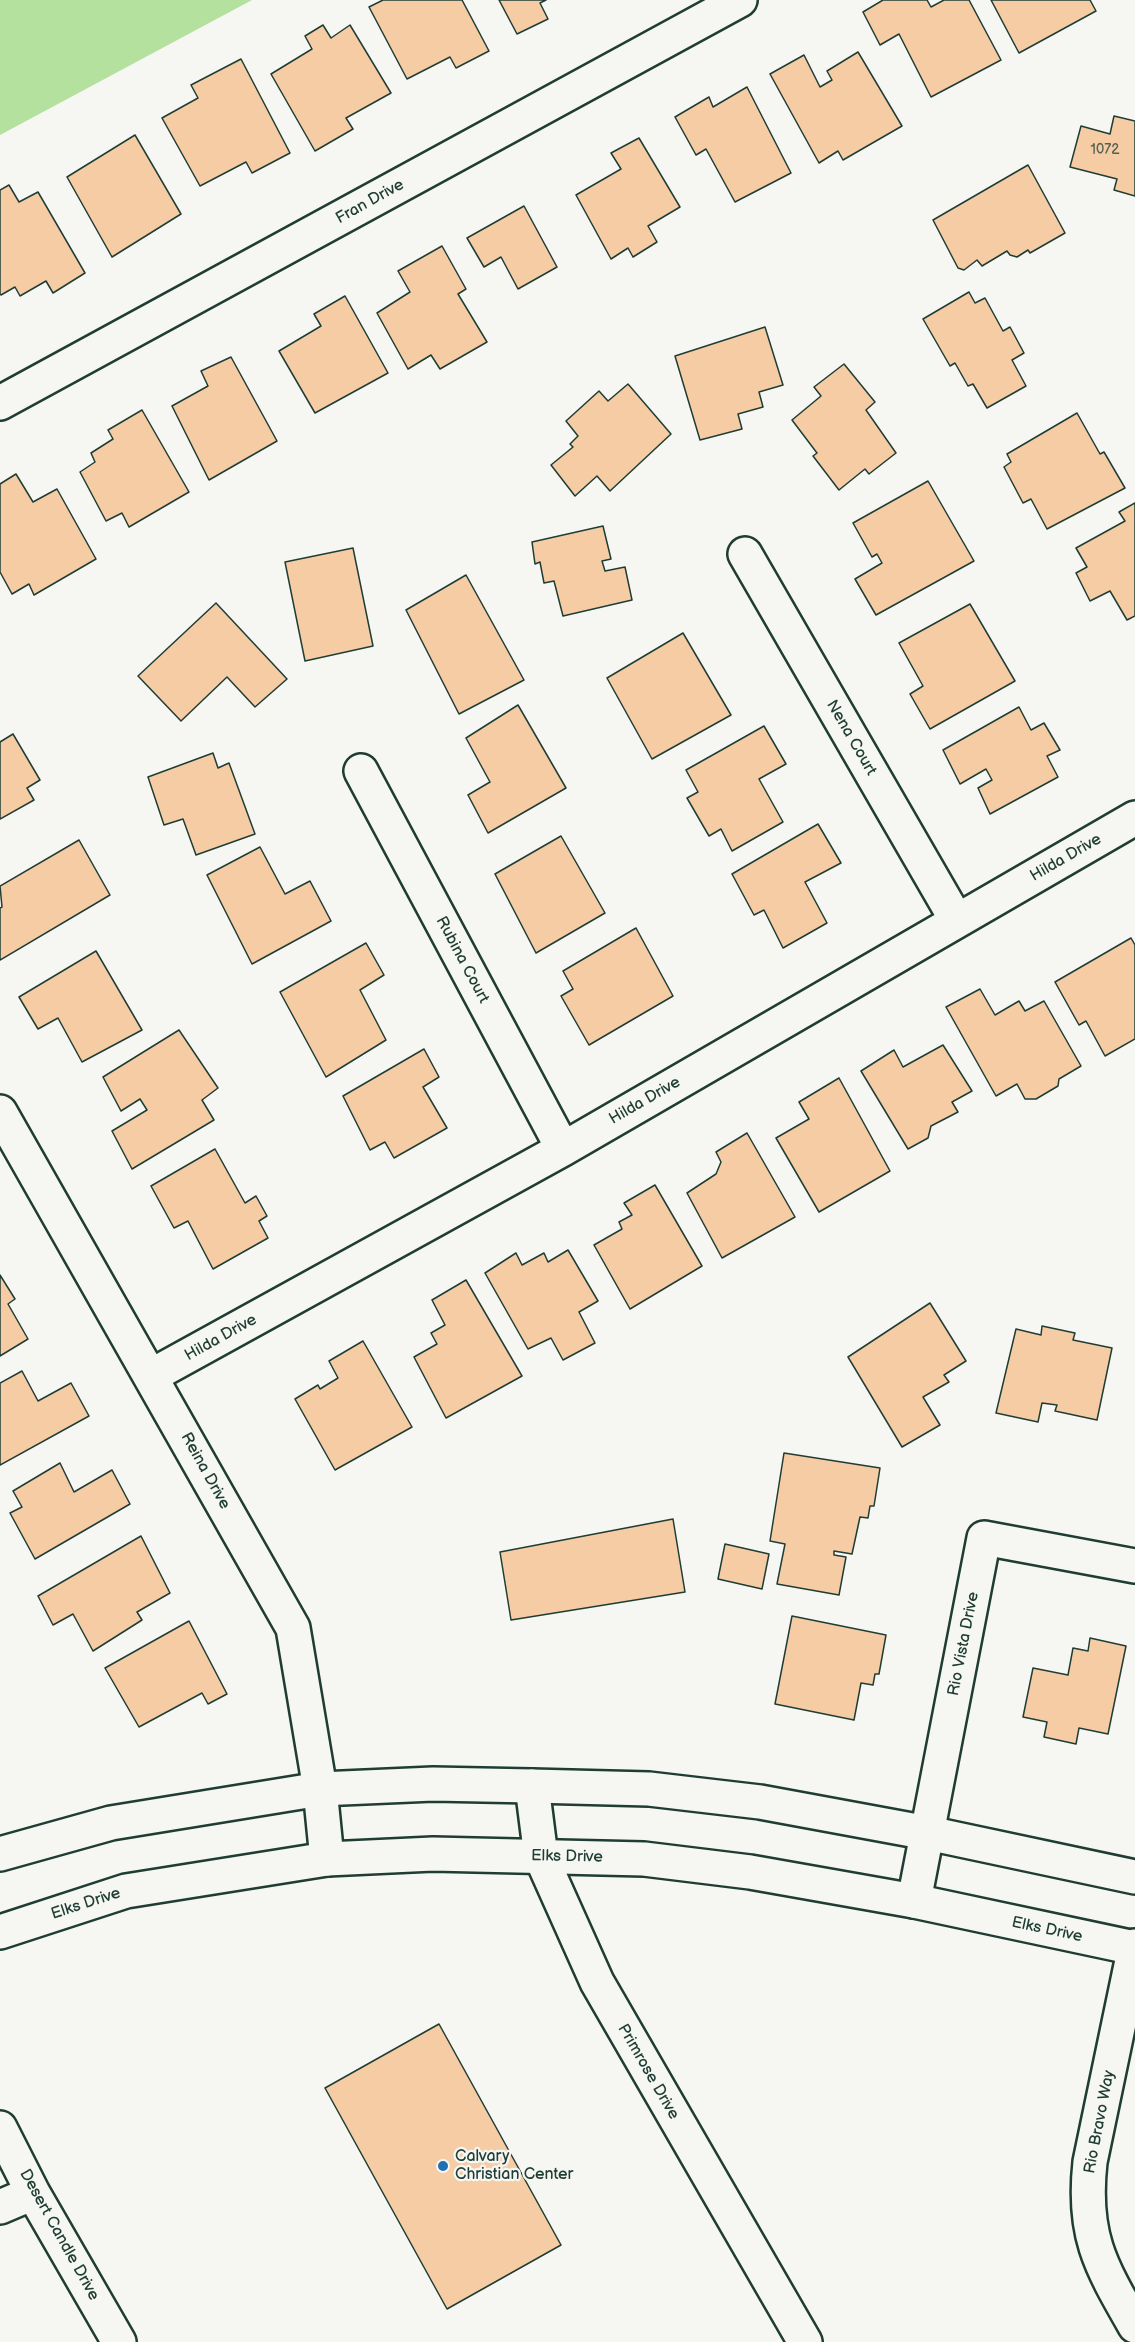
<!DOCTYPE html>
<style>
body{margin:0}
canvas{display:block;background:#f6f6f2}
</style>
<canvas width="1135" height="2342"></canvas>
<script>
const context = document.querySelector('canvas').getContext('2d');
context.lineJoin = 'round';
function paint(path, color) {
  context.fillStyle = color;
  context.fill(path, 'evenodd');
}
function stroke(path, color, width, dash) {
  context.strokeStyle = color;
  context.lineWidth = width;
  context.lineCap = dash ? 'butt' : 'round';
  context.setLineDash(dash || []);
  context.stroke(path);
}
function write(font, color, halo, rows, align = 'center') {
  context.font = font + ' "Balsamiq Sans",sans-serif';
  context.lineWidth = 4.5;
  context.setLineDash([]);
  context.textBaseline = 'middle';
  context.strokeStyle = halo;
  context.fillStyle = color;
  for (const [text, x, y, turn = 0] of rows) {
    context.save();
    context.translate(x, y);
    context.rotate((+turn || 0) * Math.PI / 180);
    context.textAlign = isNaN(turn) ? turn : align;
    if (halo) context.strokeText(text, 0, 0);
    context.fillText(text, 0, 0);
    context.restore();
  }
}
paint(new Path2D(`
 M0 0H252L0 135Z`), '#b5e19f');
const building = new Path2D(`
 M383 0H462L489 51 456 68 450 57 407 79 369 7Z
 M499 0H546L540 3 548 19 517 34Z
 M883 0H927L931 7 944 0H969L1001 60 931 97 899 34 880 45 863 12Z
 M991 0H1090L1096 11 1019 53Z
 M323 25 331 38 350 25 391 93 346 118 353 129 315 151 271 74 312 49 305 36Z
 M858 52 902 126 843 160 838 151 819 163 770 74 804 55 820 87 832 80 827 71Z
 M241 59 290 153 252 173 246 162 200 186 162 118 198 98 191 85Z
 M747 87 791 173 735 202 706 149 696 155 675 117 709 97 713 107Z
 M1114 116 1135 121V196L1114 190 1117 179 1070 167 1081 126 1110 134Z
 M135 135 181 214 112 257 67 177Z
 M639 138 680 207 648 226 657 242 633 257 628 248 611 259 576 195 621 169 611 153Z
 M1028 165 1065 233 1030 253 1028 250 1017 257 1010 255 1007 251 982 266 977 260 964 270 958 268 933 220Z
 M9 185 19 202 38 192 85 273 53 293 46 281 20 296 15 287 1 295 0 294V190Z
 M524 206 557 267 518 289 501 257 484 267 467 238Z
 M442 246 466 289 458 294 487 342 440 369 431 355 408 369 377 313 410 292 398 271Z
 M969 292 975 303 985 298 1003 331 1010 327 1024 353 1012 360 1026 386 987 408 973 384 968 386 955 363 950 366 923 319Z
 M345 296 388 373 315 413 279 351 321 326 314 314Z
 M765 327 783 385 759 392 763 407 738 414 742 429 700 440 675 356Z
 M231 357 277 441 209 480 172 406 208 386 201 371Z
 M844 364 875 402 866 410 896 453 869 474 865 469 839 490 813 456 817 453 792 420 821 396 814 387Z
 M628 384 671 434 610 491 597 476 575 496 551 465 573 447 570 444 578 436 566 421 599 391 608 401Z
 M142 410 189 492 129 527 122 513 106 521 80 472 95 462 91 453 113 439 108 430Z
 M1077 413 1100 454 1104 452 1125 488 1047 529 1031 499 1023 503 1004 467 1011 462 1007 454Z
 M16 474 33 502 57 489 96 559 34 595 29 584 12 594 0 572V484Z
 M928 481 974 561 876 615 855 579 882 563 877 554 872 557 853 523Z
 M1135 503V616L1127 620 1110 591 1090 601 1076 573 1087 567 1076 548 1125 521 1119 512Z
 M603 526 611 559 602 561 605 571 625 567 632 600 563 616 554 581 544 583 540 562 535 564 532 542Z
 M353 548 373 646 305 661 285 562Z
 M466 575 524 680 459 714 406 610Z
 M216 603 287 679 255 707 227 677 181 721 138 676Z
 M970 604 1015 681 930 729 910 694 923 686 899 643Z
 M683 633 731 715 652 759 607 678Z
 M518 705 566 788 488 833 468 795 490 782 466 738Z
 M1019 707 1031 730 1044 723 1060 750 1047 756 1058 777 990 814 978 788 992 780 986 769 960 784 943 750Z
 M764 726 786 764 759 779 783 822 732 851 721 829 709 836 687 798 698 792 686 770Z
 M13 734 40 780 27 788 34 800 0 819V742Z
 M213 753 218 768 229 763 255 834 196 855 183 819 164 825 148 777Z
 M818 824 841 863 805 882 827 923 783 948 764 910 754 915 732 874Z
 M561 836 605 913 536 953 495 874Z
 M79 840 110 895 0 960V908L2 907 0 886Z
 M260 847 285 894 310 881 331 921 252 964 207 875Z
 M636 928 673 996 589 1045 561 996 573 989 563 971Z
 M1131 938 1135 945V1039L1105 1056 1086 1021 1079 1025 1055 982Z
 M366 943 384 975 360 990 386 1040 326 1077 280 992Z
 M96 951 142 1030 82 1062 58 1018 38 1029 19 997Z
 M980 989 995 1015 1019 1001 1025 1011 1044 1001 1081 1066 1059 1079 1058 1086 1036 1099H1025L1017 1084 996 1096 946 1007Z
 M179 1030 218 1088 202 1100 214 1120 132 1169 112 1131 147 1110 140 1099 121 1111 103 1077Z
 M943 1045 972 1091 952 1102 958 1112 931 1126 928 1138 908 1149 861 1071 894 1050 903 1067Z
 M424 1049 439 1077 423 1087 447 1128 394 1158 385 1142 370 1150 343 1096Z
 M839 1078 890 1171 819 1212 776 1138 809 1119 799 1102Z
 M747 1133 795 1217 722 1258 687 1193 716 1174 721 1162 716 1152Z
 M215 1149 245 1203 256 1196 267 1216 259 1221 268 1238 213 1269 188 1221 174 1228 151 1186Z
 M655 1185 702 1266 630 1309 594 1245 622 1229 619 1222 632 1215 624 1203Z
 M568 1250 598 1301 579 1312 595 1343 563 1360 551 1338 528 1349 485 1273 516 1253 522 1265 544 1253 548 1262Z
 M0 1275 15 1299 8 1304 28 1339 0 1356Z
 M466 1280 522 1376 446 1418 414 1357 437 1344 431 1333 445 1325 432 1300Z
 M930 1303 966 1361 944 1375 949 1382 923 1397 940 1425 902 1447 848 1357Z
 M1042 1326 1075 1333 1073 1340 1112 1348 1097 1420 1055 1411 1057 1405 1042 1403 1038 1422 996 1413 1016 1329 1041 1335Z
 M363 1341 412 1427 335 1470 295 1399 318 1385 320 1389 338 1378 329 1361Z
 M22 1371 38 1401 71 1383 89 1416 0 1465V1383Z
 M784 1453 880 1468 874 1506H870L868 1518 860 1517 852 1554 834 1551V1555L846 1557 839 1595 777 1584 785 1544 770 1541Z
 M60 1463 74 1492 112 1470 130 1504 35 1559 10 1513 22 1507 13 1491Z
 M673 1519 685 1592 511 1620 500 1552Z
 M141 1536 170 1593 137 1612 142 1620 93 1651 73 1614 53 1625 38 1596Z
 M725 1544 769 1554 762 1589 718 1579Z
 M792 1616 886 1635 879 1674H875L873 1685 861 1683 854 1720 775 1704Z
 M189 1621 227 1694 208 1704 202 1693 139 1727 105 1668Z
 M1090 1638 1126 1646 1108 1734 1079 1728 1076 1744 1044 1737 1047 1722 1023 1717 1033 1668 1068 1675 1073 1648 1088 1651Z
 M439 2024 561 2245 447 2309 325 2088Z`);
paint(building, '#f6cca5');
stroke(building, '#1f3d34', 1.5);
const minor = new Path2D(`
 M0 403 740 0
 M745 554 957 921
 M361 771 563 1149
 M0 1112 293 1628 320 1789 327 1859
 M151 1376 563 1149 1135 818
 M532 1786 541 1857 597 1982 805 2342
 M914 1901 984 1538 1135 1566
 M1135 1946 1090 2162C1082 2235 1100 2265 1135 2326
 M0 2128 33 2193 119 2342
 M0 2207 33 2193`);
const major = new Path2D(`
 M0 1854 111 1823 320 1789 433 1784 532 1786 649 1789 760 1802 928 1833 1135 1877
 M0 1932 126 1891 327 1859 433 1854 644 1859 750 1872 914 1901 1135 1948`);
stroke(minor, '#1f3d34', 38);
stroke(major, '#1f3d34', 38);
stroke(minor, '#f6f6f2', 33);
stroke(major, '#f6f6f2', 33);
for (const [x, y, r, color] of [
 [443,2166,6,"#1f6fb2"]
]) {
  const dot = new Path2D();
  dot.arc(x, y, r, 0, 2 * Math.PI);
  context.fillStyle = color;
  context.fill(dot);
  stroke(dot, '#f6f6f2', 2);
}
write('14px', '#556150', null, [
 ["1072",1105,150]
]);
write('16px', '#1f3d34', '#f6f6f2', [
 ["Fran Drive",370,202,-29],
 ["Nena Court",851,738,60],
 ["Hilda Drive",1066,858,-30],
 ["Rubina Court",462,960,62],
 ["Hilda Drive",645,1101,-30],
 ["Hilda Drive",221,1338,-29],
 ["Reina Drive",205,1471,61],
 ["Rio Vista Drive",964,1644,-79],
 ["Elks Drive",567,1857,1],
 ["Elks Drive",86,1904,-18],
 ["Elks Drive",1047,1930,12],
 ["Primrose Drive",648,2072,60],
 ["Rio Bravo Way",1100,2122,-79],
 ["Desert Candle Drive",59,2235,61]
]);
write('16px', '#1f3d34', '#f6f6f2', [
 ["Calvary",455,2157],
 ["Christian Center",455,2175]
], 'left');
</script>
